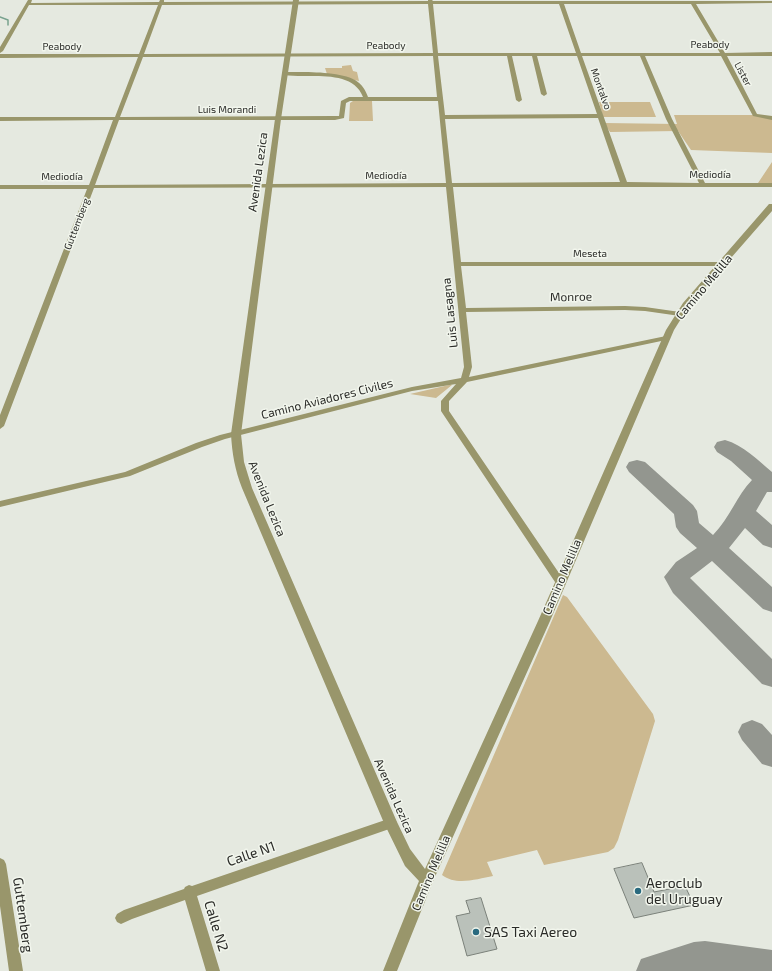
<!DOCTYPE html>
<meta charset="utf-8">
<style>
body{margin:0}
canvas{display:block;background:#e5e9e0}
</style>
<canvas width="772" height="971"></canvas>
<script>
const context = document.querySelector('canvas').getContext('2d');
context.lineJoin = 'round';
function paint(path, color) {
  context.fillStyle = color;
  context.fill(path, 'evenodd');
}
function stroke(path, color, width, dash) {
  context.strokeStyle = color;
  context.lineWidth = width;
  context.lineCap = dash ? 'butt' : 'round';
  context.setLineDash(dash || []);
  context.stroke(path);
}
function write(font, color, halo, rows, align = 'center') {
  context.font = font + ' "Exo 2",sans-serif';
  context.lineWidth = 3;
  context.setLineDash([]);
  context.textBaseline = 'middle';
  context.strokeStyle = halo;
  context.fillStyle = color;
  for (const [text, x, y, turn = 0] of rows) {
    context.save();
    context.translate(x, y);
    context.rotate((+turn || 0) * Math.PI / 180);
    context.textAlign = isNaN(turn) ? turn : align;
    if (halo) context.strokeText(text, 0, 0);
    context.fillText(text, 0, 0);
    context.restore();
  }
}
paint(new Path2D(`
 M351 65 353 71 357 72 359 81 327 74 325 68H342V66Z
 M353 101H372L373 121H349L350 103Z
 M599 102H650L656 117H603Z
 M674 115H754L772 118V153L691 150 678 131 610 132 604 123 677 124Z
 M772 162V184L758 183Z
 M449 385H452L436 398 410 394Z
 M563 595 567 597 653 714 655 721 618 840 614 848 608 852 544 865 537 850 487 862 493 876C477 879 456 886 442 875Z`), '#ccb990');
stroke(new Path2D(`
 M0 17 8 20V25`), '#78a28e', 1.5);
paint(new Path2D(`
 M725 440C743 445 758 460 772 472V492H767L756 511 772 525V548L763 545 745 528 729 548 772 587V612L763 609 712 561 690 578 772 659V687L762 684 673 593 664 577 676 562 697 548 680 533 676 527 674 514 629 472 626 467 629 462 637 460 645 462 693 505 697 511 699 523 713 535C730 518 737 495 752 480L731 461 717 452 714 447 717 442Z
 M752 720 762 724 772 735V767L762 764 742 740 738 732 742 724Z
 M705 941 772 950V971H636L641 959 694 942Z`), '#93968f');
const building = new Path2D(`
 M642 863 654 892 685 886 694 905 634 918 614 869Z
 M481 898 497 949 467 956 456 916 470 913 466 901Z`);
paint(building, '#bac1ba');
stroke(building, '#7b817a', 1);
paint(new Path2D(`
 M28 0H32L31 3 159 2 160 0H164V2L428 1V0H432L433 1H772V3L696 4 725 53 772 52V56H727L757 114 772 116V120L753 116 721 56H645L672 119 705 183H772V187H453L461 262H723L727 264 723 266H461L466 308 625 306 645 307 680 312 684 314 680 316 645 311 625 310 466 312 472 367 469 377 666 336 670 338 666 340 467 382 449 401V411L563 579 565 582 563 585H557L441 411V401L456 384 412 391 225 439 202 447 130 476 0 507V501L125 472 196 443 220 435 412 387 461 378 464 367 446 187 94 188 4 426 0 429V415L87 189H0V185H89L113 120 0 121V117H115L138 57 0 58V54H139L158 5H29L3 51 0 53V47ZM428 4 433 53 144 54 162 5ZM433 4H559L576 53H438ZM564 4H691L720 53H581ZM433 56 437 97H368C366 91 362 84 355 80 339 71 304 72 286 72L284 73V75C308 79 352 68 363 97H349L341 101 339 116H335L120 117 143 57ZM438 56H507L516 100 519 102 522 100 512 56H532L541 94 544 96 547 94 537 56H577L597 114 445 115ZM582 56H640L666 119 699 183 627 182ZM350 101H438L446 183 95 185 119 120H335L344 118 346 103ZM598 118 620 182 452 183 445 119Z
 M391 818 395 819 397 823 395 827 197 896 220 971H206L185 900 132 919 121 924 117 922 115 918 117 914 124 910 184 889 185 887 189 885 192 886Z
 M0 858 4 860 6 864 23 971H9L0 906Z`), '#99966b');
paint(new Path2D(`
 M293 0H299L281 119 241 434 244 462 252 488 397 822 410 849 425 869 538 621 666 330 683 303 769 204H772V211L689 306 674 330 550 621 434 879 397 971H383L419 881 405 866 384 823 242 488C235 470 232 453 231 434L275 119Z`), '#99966b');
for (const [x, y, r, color] of [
 [638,891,4,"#2a6a7f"],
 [476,932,4,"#2a6a7f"]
]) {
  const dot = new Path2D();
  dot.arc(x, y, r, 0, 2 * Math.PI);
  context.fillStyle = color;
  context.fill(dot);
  stroke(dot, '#f2f6ed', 1.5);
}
write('10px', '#2a2b28', '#f2f6ed', [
 ["Peabody",710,45],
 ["Peabody",386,46],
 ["Peabody",62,47],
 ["Lister",743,74,62],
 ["Montalvo",601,89,70],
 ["Luis Morandi",227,110],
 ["Mediodía",710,175],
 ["Mediodía",386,176],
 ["Mediodía",62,177],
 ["Guttemberg",77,224,-69],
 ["Meseta",590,254]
]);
write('12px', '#2a2b28', '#f2f6ed', [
 ["Avenida Lezica",258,172,-82],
 ["Camino Melilla",704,287,-50],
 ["Monroe",571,297,-1],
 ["Luis Lasagna",450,313,-96],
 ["Camino Aviadores Civiles",327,399,-14],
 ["Avenida Lezica",267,499,68],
 ["Camino Melilla",562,577,-67],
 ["Avenida Lezica",394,796,66],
 ["Camino Melilla",431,873,-67]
]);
write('14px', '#2a2b28', '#f2f6ed', [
 ["Calle N1",251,854,-19],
 ["Guttemberg",23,915,82],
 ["Calle N2",216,926,73]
]);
write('14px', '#2a2b28', '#f2f6ed', [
 ["Aeroclub",646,883],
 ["del Uruguay",646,899],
 ["SAS Taxi Aereo",484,932]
], 'left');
</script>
